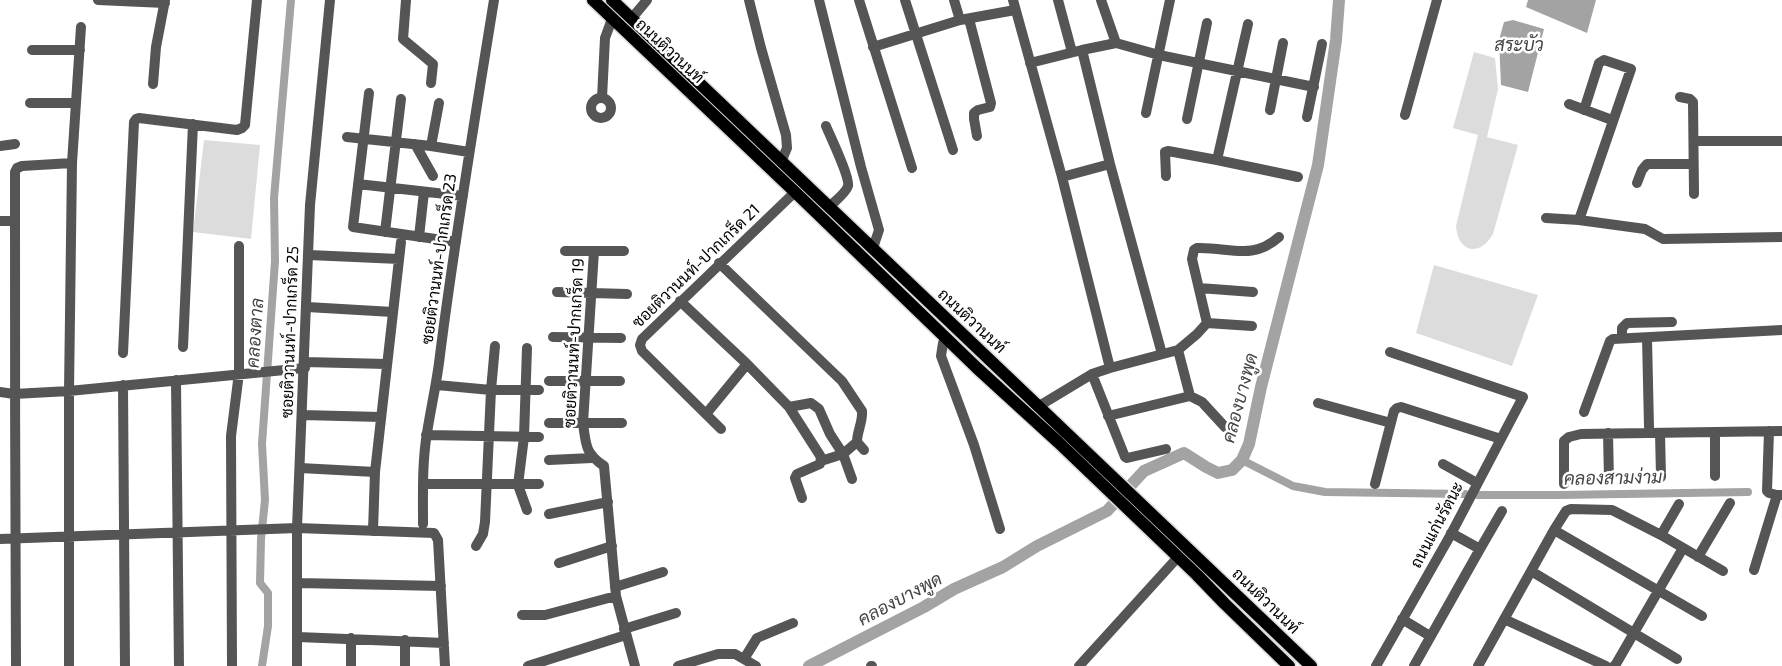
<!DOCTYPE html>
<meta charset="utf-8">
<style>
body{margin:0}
canvas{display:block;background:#fff}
</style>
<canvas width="1782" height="666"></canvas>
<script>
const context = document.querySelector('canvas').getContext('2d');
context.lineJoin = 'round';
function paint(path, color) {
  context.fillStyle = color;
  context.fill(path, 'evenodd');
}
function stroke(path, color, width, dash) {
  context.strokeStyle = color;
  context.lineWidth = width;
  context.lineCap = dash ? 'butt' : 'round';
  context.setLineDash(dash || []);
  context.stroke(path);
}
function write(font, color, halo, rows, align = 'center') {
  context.font = font + ' "Exo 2",Sarabun,sans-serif';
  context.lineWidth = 5;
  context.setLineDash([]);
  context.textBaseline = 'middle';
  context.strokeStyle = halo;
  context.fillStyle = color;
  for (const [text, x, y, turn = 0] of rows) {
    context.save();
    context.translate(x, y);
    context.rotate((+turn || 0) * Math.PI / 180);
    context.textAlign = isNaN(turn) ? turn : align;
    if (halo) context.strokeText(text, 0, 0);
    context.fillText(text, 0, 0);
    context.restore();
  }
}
paint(new Path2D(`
 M1474 52 1495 58 1498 89 1487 137 1518 145 1493 234C1480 257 1458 253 1456 226L1478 135 1453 128Z
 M204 140 260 145 251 239 193 232Z
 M1434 265 1538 295 1512 366 1416 333Z`), '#dcdcdc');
paint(new Path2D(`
 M1528 0H1596L1587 33 1526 7Z
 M1513 20 1544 29 1528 92 1501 85 1499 40 1504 22Z`), '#a3a3a3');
stroke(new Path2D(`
 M1242 460 1293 486 1325 492 1465 494
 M1478 495H1561L1748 492
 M262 666 268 626V593L260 583 261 539 265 500 262 444 275 261 274 198 291 0`), '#a3a3a3', 8);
stroke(new Path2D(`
 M809 666 924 607 954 589 1003 567 1037 546 1107 511 1144 471 1184 453 1206 467 1218 473 1232 470 1242 460 1249 444 1261 387 1318 165 1336 40 1339 0`), '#a3a3a3', 12);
const major = new Path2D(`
 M593 0 795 192 977 368 1058 442 1197 575 1224 603 1289 666
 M612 0 1311 666`);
stroke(major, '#dbdbdb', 15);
stroke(new Path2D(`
 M98 0 165 3
 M406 0 403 39 433 64 431 83
 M749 0 761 48 786 135 787 148 781 162
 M819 0 861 167 879 230 873 248
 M859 0 912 168
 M905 0 953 150
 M954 0 960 20
 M1013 0 1062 177 1110 368
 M1058 0 1072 52
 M1101 0 1116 43
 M632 18 647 0
 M969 19 991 103 990 107 978 110 974 113V119L977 136
 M873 47 960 20 1015 10
 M32 50H80
 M1082 50 1110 164 1162 354
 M1030 63 1082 50 1116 43 1159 55 1314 87
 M153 84 156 47 165 0
 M369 93 353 227 456 242
 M1680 97 1690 99 1693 102 1694 194
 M602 98 605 38 612 19
 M591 108a10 10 0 1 1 20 0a10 10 0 1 1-20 0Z
 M30 103H76
 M1569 104 1612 120
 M1270 110 1283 43
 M1146 113 1170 0
 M1405 115 1437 0
 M1307 117 1322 44
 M1187 119 1207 23
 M826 126C830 136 850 177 848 186 846 193 835 201 829 207
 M347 137 431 146 469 152
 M1694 141H1782
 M415 144 433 176
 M0 146 15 144
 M431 146 439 103
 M1217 160 1298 177
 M1166 176 1165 152 1168 151 1217 160 1248 24
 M1062 177 1110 164
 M1637 183 1642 170 1647 164H1693
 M358 184 463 196
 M1546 218 1579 220 1645 229 1663 239 1782 237
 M1579 220 1631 69 1604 60 1599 63 1584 110
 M0 221H14
 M385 232 401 99
 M419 237 424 192
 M565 251H624
 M594 251 583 423C586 445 585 453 604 466L616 596 635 666
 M309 255 399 259
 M719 263 842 381 862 411C863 422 857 431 857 442L864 450
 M1199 288 1253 292
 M557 292 627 294
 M680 301 747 364 789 407
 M307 307 393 312
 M1207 323 1252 326
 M553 337 621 338
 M947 338 943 343 941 356 974 445 1000 529
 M1622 338V328L1627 323 1672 322
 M1647 338 1649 427
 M183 347 193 124
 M527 348 524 437 518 485 527 510
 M1178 350 1190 396
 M123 353 134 122 136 119 139 118 237 130 242 128 245 125 257 0
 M305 362 387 364
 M1092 374 1125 457 1127 458 1166 449
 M176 380 179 666
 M549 381H620
 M123 385 125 666
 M437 385 491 390H539
 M0 392 14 394 69 391 305 368
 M1318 403 1391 423
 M1039 406 1092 374 1110 368 1178 350 1197 334 1207 323 1192 259 1194 250 1197 248C1230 247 1252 261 1279 237
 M1584 412 1610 341 1613 339 1782 330
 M706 414 747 364
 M302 415 381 417
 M1108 416 1190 396 1202 402 1225 427
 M549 423H622
 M721 429 642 351 640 345 642 339 795 192
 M1769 431 1767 491 1769 493 1777 495
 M1715 432V476
 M1608 433 1609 481
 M1660 433 1661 477
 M426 435 539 437
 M549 460 592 458
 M821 461 843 454 857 442
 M1443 464 1477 483
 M300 468 375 472
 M423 484H539
 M1375 484 1394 411 1397 408 1401 407 1501 439
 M1564 484V441L1569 437 1581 434 1782 431
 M802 498 795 478 797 474 820 464 821 457 789 407 811 403 819 409 830 434 843 454 852 479
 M549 514 608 502
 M423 524C423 494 422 463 427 433 431 407 437 382 440 355 455 236 475 118 494 0
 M1554 530 1702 616
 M373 531 375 472 401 242
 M1451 533 1480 549 1502 511
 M1661 535 1679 504
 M0 539 297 528 434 533 438 540 445 666
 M476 546 483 534 485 522 491 390 495 346
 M1698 557 1730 503
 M559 563 612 546
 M1754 570 1777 495H1782
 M1531 571 1677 659
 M298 583 441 586
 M615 587 663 572
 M522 615H545L616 596
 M1402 619 1430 636
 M1504 619 1606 666
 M624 629 676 613
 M298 637 444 643
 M351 638V666
 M405 640V666
 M744 659 757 638 793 623
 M16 666C16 501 14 337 15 172L17 168 22 166 72 163
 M69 666V391L72 163 81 27
 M232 666 231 436 239 373V246
 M297 666V528L310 205 330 0
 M528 666 626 635
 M678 666 718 654H735L756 666
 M871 666H872
 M1079 666 1178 557
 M1376 666 1450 536 1523 397 1390 352
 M1414 666 1480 549
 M1478 666 1554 530 1566 511 1571 509 1612 510 1661 535 1723 571
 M1614 666 1616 664 1683 548`), '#555', 10);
stroke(major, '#000', 12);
write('16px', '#000', '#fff', [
 ["ถนนติวานนท์",670,51,43],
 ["ซอยติวานนท์-ปากเกร็ด 23",439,259,-82],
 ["ซอยติวานนท์-ปากเกร็ด 21",696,266,-44],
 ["ถนนติวานนท์",972,321,43],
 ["ซอยติวานนท์-ปากเกร็ด 25",290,332,-88],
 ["ซอยติวานนท์-ปากเกร็ด 19",574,343,-87],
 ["ถนนแก่นรัตนะ",1437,525,-62],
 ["ถนนติวานนท์",1266,601,44]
]);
write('italic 18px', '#444', '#fff', [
 ["สระบัว",1519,45],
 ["คลองตาล",255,333,-86],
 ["คลองบางพูด",1240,398,-75],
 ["คลองสามง่าม",1613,478,-1],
 ["คลองบางพูด",900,599,-28]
]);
</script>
